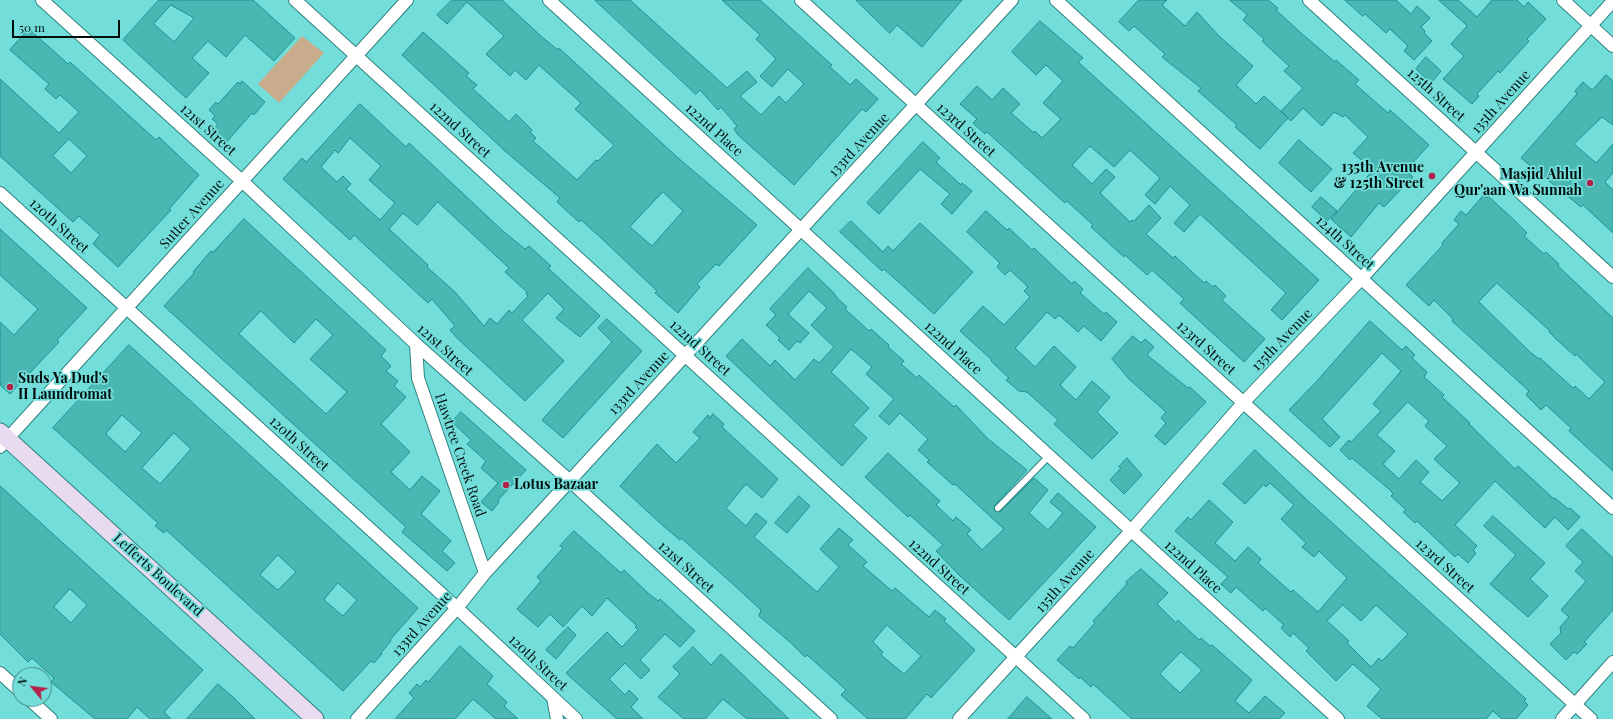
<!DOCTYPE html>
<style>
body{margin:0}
#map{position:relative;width:1613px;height:719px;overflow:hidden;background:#72ddd9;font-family:"Playfair Display",serif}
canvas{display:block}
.north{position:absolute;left:12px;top:667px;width:40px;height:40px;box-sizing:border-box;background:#72ddd9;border:1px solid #448b88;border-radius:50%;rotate:299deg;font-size:11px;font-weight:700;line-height:16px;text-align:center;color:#000f0e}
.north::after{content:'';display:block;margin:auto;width:14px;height:18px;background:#b32149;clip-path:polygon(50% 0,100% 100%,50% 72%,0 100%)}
.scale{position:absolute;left:12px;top:20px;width:108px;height:18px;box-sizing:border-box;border:2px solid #000f0e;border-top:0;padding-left:5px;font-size:12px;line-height:14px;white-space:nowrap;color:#000f0e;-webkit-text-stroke:3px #72ddd9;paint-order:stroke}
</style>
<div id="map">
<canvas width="1613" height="719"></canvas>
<div class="north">N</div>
<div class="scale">50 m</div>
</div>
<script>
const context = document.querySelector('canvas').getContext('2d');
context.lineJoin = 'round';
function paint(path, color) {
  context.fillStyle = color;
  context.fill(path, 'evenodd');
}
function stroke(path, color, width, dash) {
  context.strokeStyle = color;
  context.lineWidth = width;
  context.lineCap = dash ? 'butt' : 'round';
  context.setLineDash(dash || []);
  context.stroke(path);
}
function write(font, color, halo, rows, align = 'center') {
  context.font = font + ' "Playfair Display",serif';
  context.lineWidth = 3.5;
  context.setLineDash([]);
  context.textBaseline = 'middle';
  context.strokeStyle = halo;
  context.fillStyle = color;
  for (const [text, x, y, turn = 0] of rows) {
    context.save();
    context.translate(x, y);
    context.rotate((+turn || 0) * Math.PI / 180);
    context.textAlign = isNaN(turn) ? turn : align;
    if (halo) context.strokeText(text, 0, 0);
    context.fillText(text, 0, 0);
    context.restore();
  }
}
paint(new Path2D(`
 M302 36 324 53 279 103 258 84Z`), '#c9ac8b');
const building = new Path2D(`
 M159 0H253L295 38 274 61 245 35 226 57 208 41 192 58 209 73 186 98 123 40ZM171 5 194 18 174 42 154 24Z
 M452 0H502L542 37 558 50 559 48 677 157 757 225 719 266 716 264 697 284 700 287 678 313 655 293 657 291 599 236 581 220 579 222 557 202 560 198 505 151 402 55 423 32 469 73 466 76 477 85 473 89 483 98 509 122 516 114 532 130 530 132 536 138 533 141 577 180 596 160 598 161 614 145 575 109 581 103 539 65 526 80 515 70 510 76 486 54 504 36 467 2 447 24 437 15ZM663 192 683 211 652 246 630 227Z
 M595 0H630L727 88 747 71 757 82 740 96 761 115 779 96 786 103 804 84 788 69 772 87 760 76 776 59 756 39 760 35 722 0H760L832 65 830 67 850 85 856 79 878 99 866 112 862 109 794 185 738 135 734 129 737 126 721 107 718 110 700 90 696 94Z
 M856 0H962L922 47 897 25 890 33Z
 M1139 0H1167L1162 5 1185 26 1197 12 1220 37 1253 66 1236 85 1256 104 1264 96 1288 118 1260 149 1235 127 1237 125 1198 91 1201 88 1162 57 1165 54 1134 26 1129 31 1119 22Z
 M1230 0H1268L1278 8 1276 10 1301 33 1335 62 1336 60 1359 80 1355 84 1372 99 1388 113 1390 110 1429 145 1406 170 1413 177 1384 207 1379 203 1351 237 1331 219 1373 170 1353 153 1368 137 1345 115 1343 117 1334 112 1322 126 1303 108 1291 121 1281 111 1303 88 1284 71 1289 66 1262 41 1264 39 1243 20 1247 15Z
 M1345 0H1396L1411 14 1417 6 1430 18 1421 27 1425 31 1424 33 1432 41 1414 60 1404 51 1408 46 1390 29 1386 33 1365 14 1363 16Z
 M1439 0H1458L1477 17 1492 0H1517L1524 7 1528 2 1546 19 1527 39 1529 41 1500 73 1498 71 1477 94 1479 96 1472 104 1443 79 1464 56 1451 44 1467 26Z
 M1040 21 1083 58 1078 62 1319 280 1282 320 1271 310 1286 293 1200 214 1184 232 1174 223 1190 205 1170 186 1155 204 1145 195 1160 178 1130 150 1114 167 1090 146 1072 165 1092 184 1106 169 1115 177 1100 193 1130 222 1132 220 1134 221 1149 205 1161 218 1146 234 1173 258 1175 256 1204 283 1206 281 1213 287 1215 285 1226 296 1222 300 1265 339 1244 362 1180 303 1184 299 1152 270 1147 275 1125 255 1124 257 1091 227 1093 225 1067 201 1065 203 987 132 985 134 973 123 977 119 960 104 977 86 992 100 1003 88 1020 104 1011 113 1034 133 1035 131 1042 138 1061 119 1043 103 1063 81 1046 65 1036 75 1012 52Z
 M29 29 68 64 70 62 156 140 159 137 199 175 169 209 171 210 118 267 93 244 100 235 79 216 73 222 0 156V79L59 133 79 112 60 95 56 99 45 89 49 84 10 50ZM69 139 87 156 71 173 53 156Z
 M1426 57 1441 71 1431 83 1416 69Z
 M1606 75 1613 81V125L1602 117 1574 144 1596 163 1613 144V173L1605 182 1613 190V233L1583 205 1581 207 1521 158 1577 94 1575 91 1583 82 1592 90Z
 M242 81 265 102 254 115 252 113 224 145 210 133 218 124 212 119 215 116 209 110 216 102 218 104 238 82 240 84Z
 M360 104 406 147 409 143 504 232 525 249 529 246 551 266 548 268 600 316 580 337 556 318 564 309 548 293 522 320 564 361 525 401 458 339 450 330 455 326 432 299 428 303 354 235 350 240 283 179 302 158 306 162ZM350 138 381 166 369 180 395 203 380 220 346 189 351 184 343 176 337 182 321 167 335 150 338 153ZM438 202 509 268 505 272 527 292 526 294 528 296 512 313 509 310 497 324 490 318 484 326 455 292 427 267 428 265 389 229 403 213 417 225Z
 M1299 140 1332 169 1311 192 1279 163Z
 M923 142 940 158 936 162 961 185 962 183 972 191 952 214 941 204 950 194 920 169 879 214 867 203Z
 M1484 195 1487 198 1488 196 1512 218 1527 233 1524 236 1544 254 1546 252 1559 264 1558 266 1613 318V471L1569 431 1571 428 1546 405 1541 410 1526 395 1529 391 1452 321 1453 319 1434 300 1429 306 1406 285 1443 245 1442 243 1459 224 1454 220 1461 211 1466 215ZM1497 283 1550 331 1549 332 1557 340 1575 356 1576 354 1605 382 1589 399 1575 386 1573 388 1540 358 1539 359 1530 352 1479 302Z
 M1321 197 1337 211 1327 221 1312 207Z
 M986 211 1007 230 1009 228 1032 250 1034 248 1072 284 1074 281 1083 289 1080 293 1104 314 1106 312 1117 322 1101 341 1084 326 1078 332 1059 315 1055 319 1047 312 1015 348 1035 367 1054 346 1076 367 1060 385 1076 400 1092 381 1110 397 1097 412 1118 433 1092 459 1054 424 1058 420 1027 392 1019 391 1006 380 1009 378 991 361 992 360 960 331 983 306 1004 325 1030 297 1024 291 1028 287 1010 270 1005 275 997 267 1000 263 967 232Z
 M244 219 386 350 381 356 391 366 386 371 398 381 394 386 406 397 381 424 410 452 391 472 410 490 422 476 440 491 421 514 451 541 442 551 455 563 447 571 402 532 406 527 164 306 194 273 193 272 211 251 213 252ZM261 311 294 343 316 319 333 335 310 359 347 392 326 414 239 334Z
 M851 221 883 252 888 246 893 251 920 223 973 272 934 314 884 269 882 271 840 232Z
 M0 229 87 308 57 340 59 342 10 394 0 385V322L14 335 38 309 0 275Z
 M808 268 834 293 837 298 847 307 845 309 869 331 871 329 889 345 888 347 904 361 901 364 917 378 919 375 954 407 956 405 988 439 1027 470 995 505 994 509 995 511H1001L1034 478 1048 490 1029 513 1048 530 1063 513 1050 502 1058 493 1096 527 1009 620 959 575 936 551 943 545 910 515 908 517 865 477 888 453 940 501 936 505 953 521 956 517 971 530 967 534 982 550 1004 529 955 484 953 485 927 462 929 460 918 450 928 439 900 413 889 425 879 416 894 399 866 374 872 367 851 349 831 372 869 408 853 425 867 438 842 466 726 356 742 339 770 366 775 360 795 380 814 359 819 363 834 347 811 325 827 308 809 291 788 314 809 333 800 343 797 341 789 350 778 340 780 338 766 325 776 315 770 309Z
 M607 319 642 351 563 438 542 420 612 342 598 328Z
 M1370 321 1402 350 1406 346 1415 355 1412 358 1427 372 1424 377 1444 395 1442 397 1470 423 1469 424 1515 469 1518 466 1554 499 1555 498 1568 509 1570 508 1580 517 1568 530 1555 517 1545 528 1495 481 1455 525 1477 546 1473 550 1476 553 1468 563 1458 554 1455 557 1417 521 1415 523 1403 512 1406 510 1391 496 1393 494 1390 490 1352 458 1350 460 1340 450 1349 440 1351 442 1381 411 1373 404 1401 371 1382 353 1322 419 1340 437 1330 447 1289 410 1317 381ZM1408 402 1429 421 1425 426 1447 446 1434 459 1460 483 1442 501 1420 482 1429 472 1416 460 1399 479 1383 464 1395 451 1377 435Z
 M1133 336 1141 343 1145 339 1154 347 1147 355 1188 388 1190 387 1206 402 1165 445 1155 436 1166 423 1161 418 1166 412 1129 379 1112 359Z
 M129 345 418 608 390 640 391 641 381 653 382 654 374 663 371 661 343 691 166 530 164 533 155 526 158 523 53 428ZM122 415 142 433 125 452 106 434ZM174 433 191 449 160 484 142 468ZM278 555 296 572 278 590 260 575ZM338 583 357 600 343 616 324 600Z
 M461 412 526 470 498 500 499 502 492 511 481 502 498 483 481 468 486 461 467 444 471 440 452 422Z
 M713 414 724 424 722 427 778 479 762 498 746 484 726 508 746 526 756 513 767 522 754 537 817 592 839 567 820 549 839 528 853 540 848 545 867 562 863 566 892 591 895 588 929 617 935 610 946 619 944 621 975 650 931 698 927 694 905 719H868L841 695 846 690 824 670 807 655 805 657 790 642 759 616 761 610 734 585 681 538 680 540 661 524 620 486 657 444 676 463 700 438 693 432 708 415 710 418ZM887 625 921 656 904 674 881 655 883 652 873 642Z
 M1255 450 1307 500 1526 699 1524 701 1528 705 1516 719H1502L1493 711 1486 719H1382L1367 706 1381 689 1353 664 1336 681 1306 651 1309 648 1293 633 1290 637 1281 628 1284 625 1265 608 1263 611 1236 587 1231 593 1221 584 1228 577 1175 531 1188 517 1191 520 1209 500 1233 522 1215 543 1235 561 1248 547 1261 559 1258 563 1291 592 1293 590 1318 612 1347 578 1319 551 1314 557 1302 547 1306 543 1281 519 1294 505 1270 483 1266 487 1264 484 1245 504 1223 484ZM1343 605 1361 621 1376 605 1408 634 1382 661 1379 658 1371 667 1347 643 1349 641 1327 621Z
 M1127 458 1142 475 1124 494 1110 480 1121 468 1119 467Z
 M0 486 203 670 164 712 171 719H150L137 707 127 719H95L51 682 54 678 32 658 28 662 0 634ZM70 589 87 605 71 623 54 607Z
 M799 496 810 506 787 533 775 523Z
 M1493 516 1545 563 1530 579 1548 596 1528 617 1490 584 1516 555 1484 526Z
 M1582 529 1613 558V610L1584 642 1587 644 1577 654 1574 652 1566 660 1550 644 1561 633 1560 627 1569 617 1561 610 1586 581 1575 571 1583 562 1566 546Z
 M574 531 621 573 624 570 648 593 658 601 660 599 695 631 680 647 665 634 640 660 650 670 641 679 625 663 609 679 625 695 629 690 638 699 631 707 643 719H617L566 673 607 632 622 647 638 630 635 627 637 626 607 598 592 616 582 606 563 627 550 614 538 627 517 609 541 581 537 577 563 548 560 546Z
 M1141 569 1168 593 1157 604 1176 623 1178 620 1199 640 1201 638 1210 646 1212 645 1252 680 1235 701 1249 713 1265 696 1285 713 1279 719H1132L1093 684 1091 687 1080 677 1079 679 1057 660 1070 646 1073 648 1095 623 1093 621 1127 584 1126 582ZM1181 652 1202 670 1180 693 1160 674Z
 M568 627 576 635 556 659 546 650Z
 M460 646 493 676 487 684 507 702 504 706 518 719H496L473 699 455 719H395L414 698 409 693 417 684 420 687 426 680 428 682Z
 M693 647 711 665 721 654 789 719H747L723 699 705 719H684L658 697 680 674 673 667Z
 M218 684 234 698 255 719H187Z
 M1027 697 1052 719H1008Z`);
paint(building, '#4ab7b3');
stroke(building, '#199491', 1);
const lane = new Path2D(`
 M998 508 1049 456`);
const street = new Path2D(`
 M42 0 242 181 416 344 570 481 831 719
 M295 0 1084 719
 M549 0 1338 719
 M801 0 1591 719
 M1056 0 1613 508
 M1309 0 1613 277
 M1563 0 1613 46
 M0 193 457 608 576 719
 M416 344 418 378 485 573
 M0 447 407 0
 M0 673 20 691
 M553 698 557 719
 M29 699 51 719
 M357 719 457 608 485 573 1012 0
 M959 719 1131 531 1243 403 1361 279 1613 1
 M1562 719 1613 662`);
const secondary = new Path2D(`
 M0 432 315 719`);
stroke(lane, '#2e827f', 8);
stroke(street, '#2e827f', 14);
stroke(secondary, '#2e827f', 19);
stroke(lane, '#fff', 6);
stroke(street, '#fff', 12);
stroke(secondary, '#e8dbef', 17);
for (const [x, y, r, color] of [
 [1432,176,4,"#b32149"],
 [1590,183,4,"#b32149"],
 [10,387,4,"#b32149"],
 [506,485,4,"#b32149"]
]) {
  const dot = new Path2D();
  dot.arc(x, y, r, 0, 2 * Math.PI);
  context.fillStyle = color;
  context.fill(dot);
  stroke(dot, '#72ddd9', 1.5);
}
write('14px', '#000f0e', '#72ddd9', [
 ["125th Street",1436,95,42],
 ["135th Avenue",1501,102,-48],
 ["121st Street",208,130,42],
 ["122nd Street",460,130,42],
 ["122nd Place",714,130,42],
 ["123rd Street",966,130,42],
 ["133rd Avenue",859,145,-47],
 ["Sutter Avenue",192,214,-48],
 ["120th Street",59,226,42],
 ["124th Street",1345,243,42],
 ["135th Avenue",1282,340,-46],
 ["122nd Street",700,348,42],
 ["122nd Place",953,348,42],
 ["123rd Street",1206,348,42],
 ["121st Street",445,350,42],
 ["133rd Avenue",639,383,-47],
 ["120th Street",299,444,42],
 ["Hawtree Creek Road",460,455,71],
 ["123rd Street",1445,566,42],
 ["121st Street",686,567,42],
 ["122nd Street",939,567,42],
 ["122nd Place",1193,567,42],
 ["Lefferts Boulevard",158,575,42],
 ["135th Avenue",1065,581,-48],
 ["133rd Avenue",422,624,-48],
 ["120th Street",538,663,43]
]);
write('bold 14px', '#000f0e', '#72ddd9', [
 ["135th Avenue",1424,168],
 ["& 125th Street",1424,184],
 ["Masjid Ahlul",1582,175],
 ["Qur'aan Wa Sunnah",1582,191],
 ["Suds Ya Dud's",18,379,"left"],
 ["II Laundromat",18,395,"left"],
 ["Lotus Bazaar",514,485,"left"]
], 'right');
</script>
